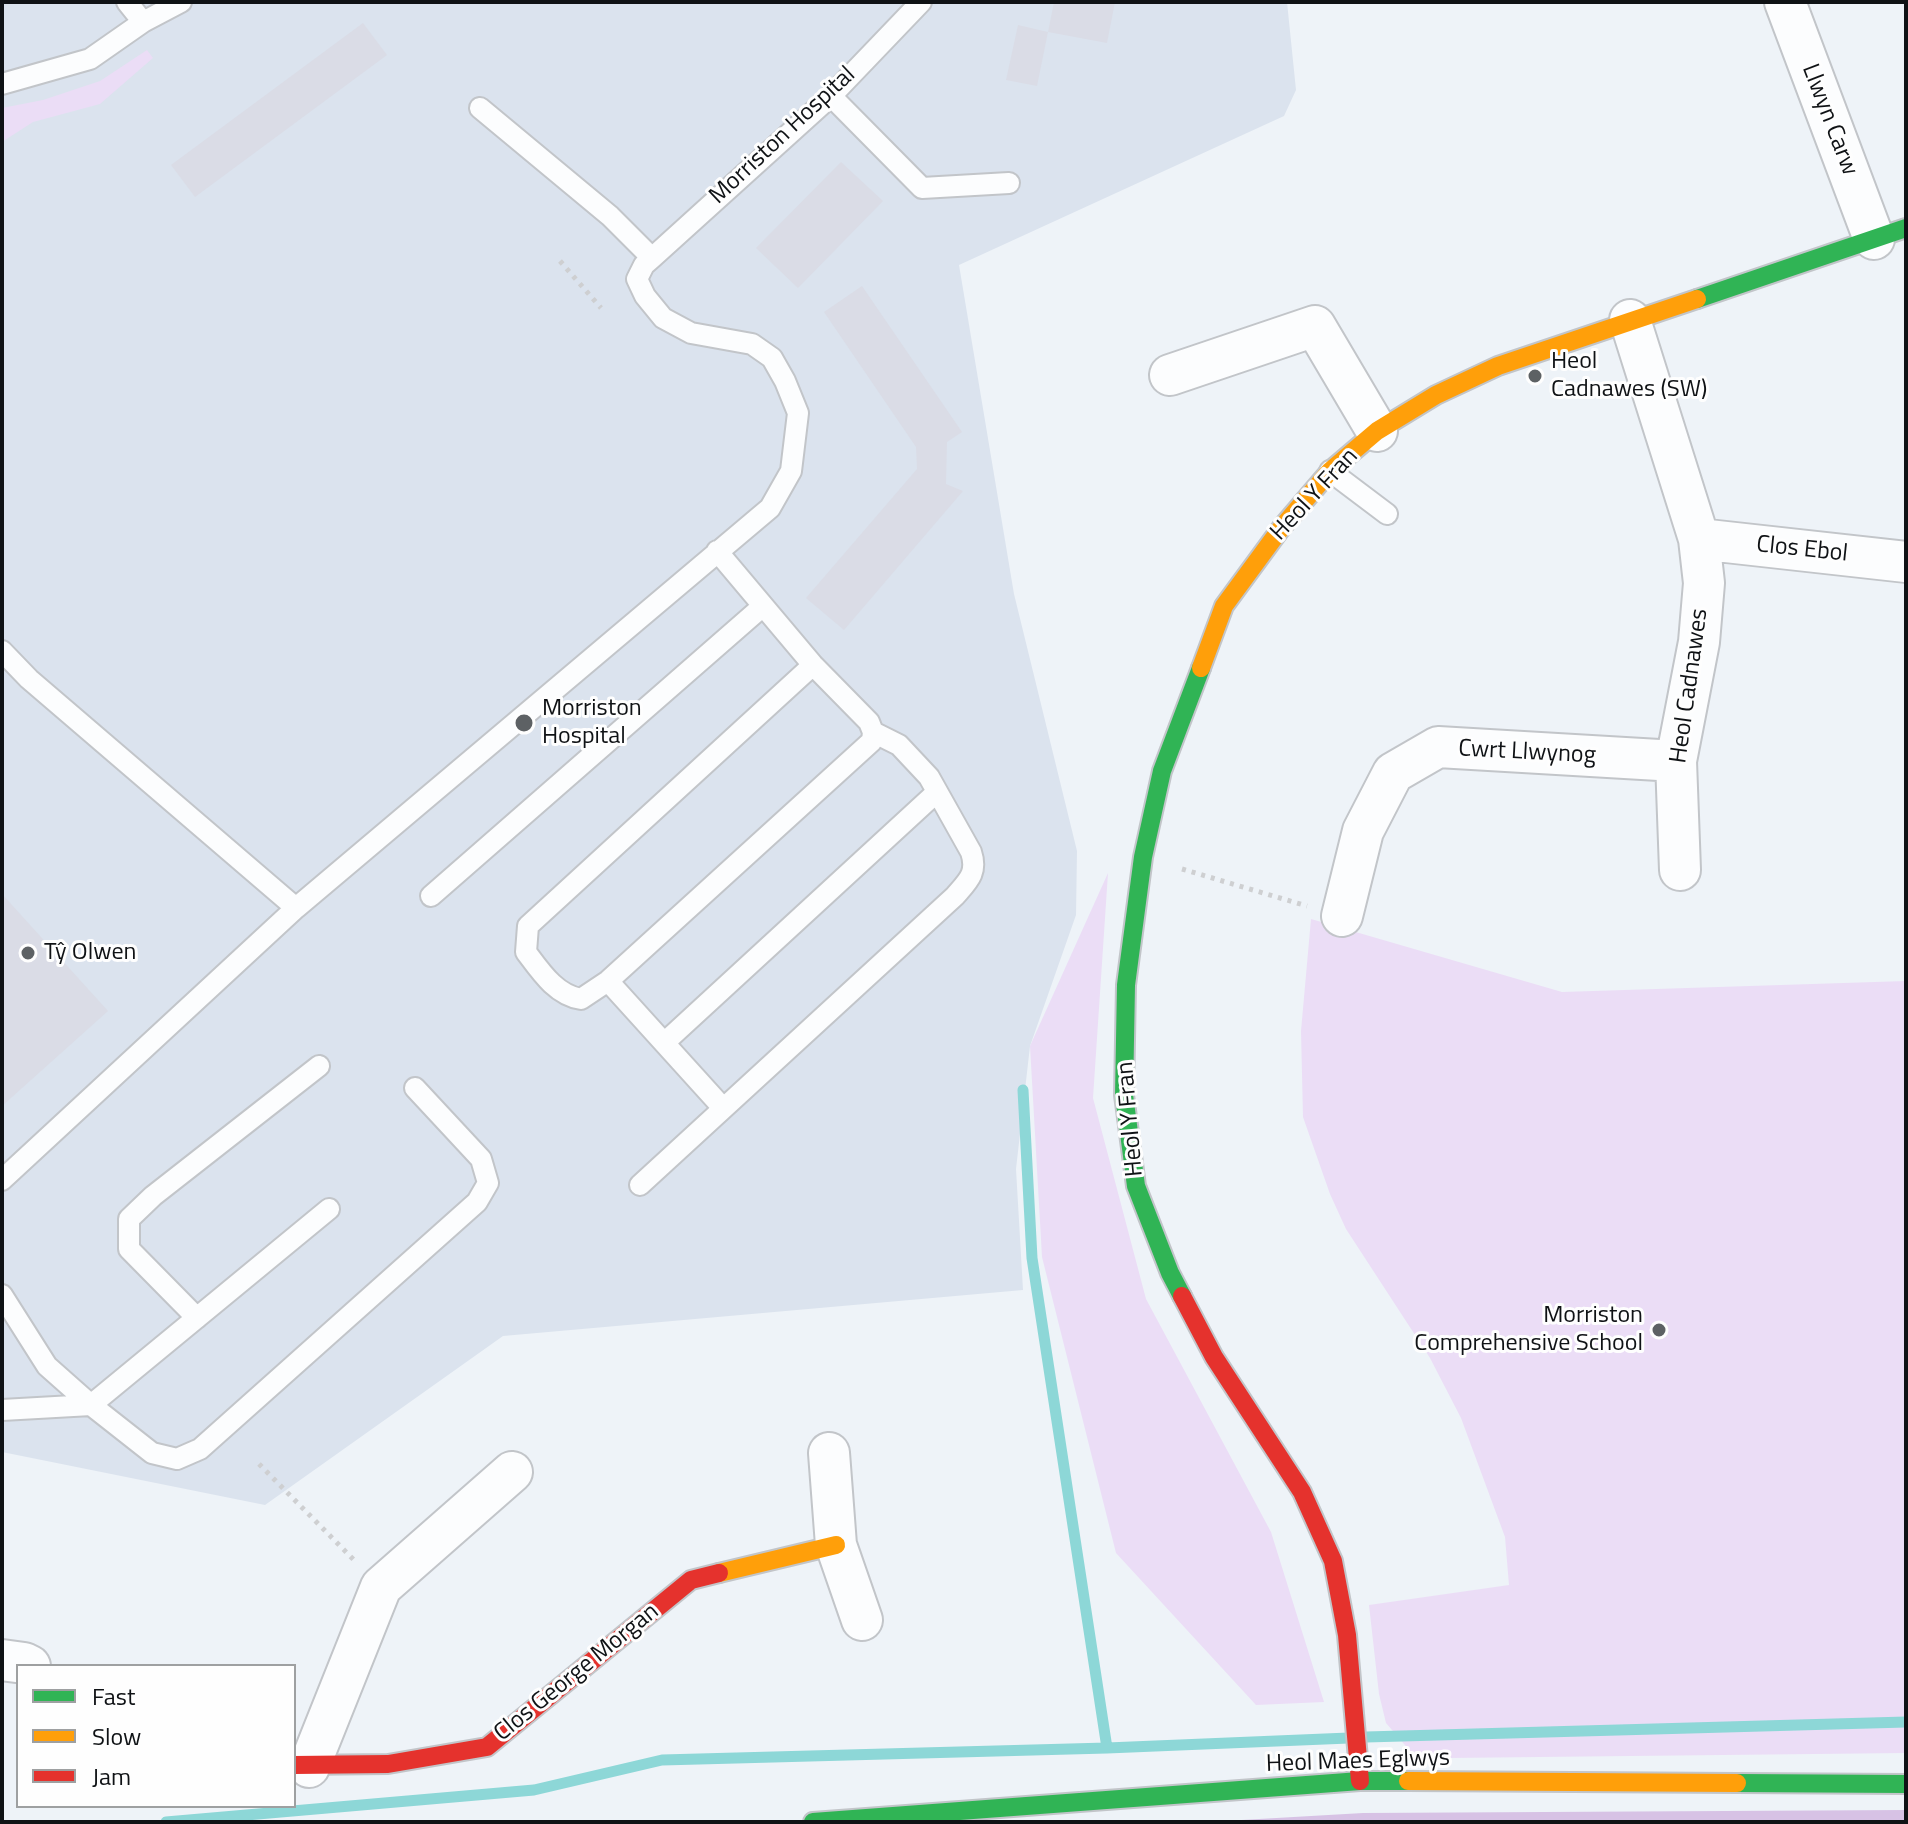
<!DOCTYPE html>
<meta charset="utf-8">
<style>
body{margin:0}
#map{position:relative;width:1908px;height:1824px;overflow:hidden;background:#eef3f8;font-family:"Titillium Web",sans-serif}
canvas{display:block}
.frame{position:absolute;inset:0;border:4px solid #0f1215;pointer-events:none}
.legend{position:absolute;left:16px;top:1664px;width:280px;height:144px;box-sizing:border-box;background:#fefefe;border:2px solid #9ea0a1;margin:0;padding:10px 14px;list-style:none;font-size:24px;color:#0f1215}
.legend li{display:flex;align-items:center;gap:16px;height:40px}
.legend b{width:40px;border:2px solid #9ea0a1}
</style>
<div id="map">
<canvas width="1908" height="1824"></canvas>
<div class="frame"></div>
<ul class="legend">
<li><b style="height:10px;background:#30b455"></b>Fast</li>
<li><b style="height:10px;background:#ff9f0a"></b>Slow</li>
<li><b style="height:10px;background:#e5322d"></b>Jam</li>
</ul>
</div>
<script>
const context = document.querySelector('canvas').getContext('2d');
context.lineJoin = 'round';
function paint(path, color) {
  context.fillStyle = color;
  context.fill(path, 'evenodd');
}
function stroke(path, color, width, dash) {
  context.strokeStyle = color;
  context.lineWidth = width;
  context.lineCap = dash ? 'butt' : 'round';
  context.setLineDash(dash || []);
  context.stroke(path);
}
function write(font, color, halo, rows, align = 'center') {
  context.font = font + ' "Titillium Web",sans-serif';
  context.lineWidth = 6;
  context.setLineDash([]);
  context.textBaseline = 'middle';
  context.strokeStyle = halo;
  context.fillStyle = color;
  for (const [text, x, y, turn = 0] of rows) {
    context.save();
    context.translate(x, y);
    context.rotate((+turn || 0) * Math.PI / 180);
    context.textAlign = isNaN(turn) ? turn : align;
    if (halo) context.strokeText(text, 0, 0);
    context.fillText(text, 0, 0);
    context.restore();
  }
}
paint(new Path2D(`
 M2 2H1287L1296 90 1284 116 959 265 1014 594 1077 851 1076 915 1030 1046 1016 1169 1023 1290 503 1336 265 1505 2 1452Z`), '#dbe3ee');
paint(new Path2D(`
 M147 50 153 58 100 104 33 122 2 142V108L43 100 100 81Z
 M1108 873 1093 1098 1146 1299 1271 1532 1324 1702 1256 1705 1116 1553 1042 1257 1030 1046Z
 M1311 919 1562 992 1906 981V1753L1448 1758 1410 1751 1386 1723 1379 1694 1369 1605 1509 1585 1505 1537 1461 1418 1430 1358 1346 1229 1330 1194 1303 1117 1301 1031Z`), '#ebddf6');
paint(new Path2D(`
 M1906 1810V1822H1207L1363 1813Z`), '#d7c2e5');
stroke(new Path2D(`
 M1023 1090 1032 1258 1107 1748
 M1366 1737 1906 1722
 M166 1822 534 1790 662 1760 1107 1748 1349 1738`), '#8dd7d7', 11);
paint(new Path2D(`
 M1054 2H1115L1107 43 1048 32Z
 M363 23 387 55 195 197 171 165Z
 M1018 25 1048 32 1037 86 1006 80Z
 M841 162 883 201 798 288 756 248Z
 M862 286 962 432 947 442 946 484 963 491 844 630 806 598 917 469 916 447 824 312Z
 M2 894 108 1011 2 1106Z`), '#dadce6');
const lane = new Path2D(`
 M127 2 143 22 181 2
 M2 84 90 59 143 22
 M831 96 922 188 1009 183
 M480 108 610 216 652 258
 M1330 471 1387 514
 M717 551 813 665 869 722 873 732 872 741 608 981 581 999C556 995 541 972 526 952L528 926 813 665
 M2 651 29 679 296 908
 M431 896 763 606
 M608 981 723 1108
 M664 1043 937 792
 M2 1180 296 908 770 508 791 471 798 413 785 381 772 358 752 344 691 333 663 318 645 296 637 279 644 265 652 258 831 96 921 2
 M640 1185 955 896C968 881 978 873 971 852L929 777 899 745 873 732
 M2 1295 47 1366 91 1405 152 1453 177 1459 200 1449 477 1202 488 1183 481 1159 415 1088
 M197 1318 129 1249V1219L153 1196 319 1066
 M2 1410 91 1405 329 1209`);
const street = new Path2D(`
 M1785 2 1874 239
 M1630 320 1699 539 1704 583 1699 642 1676 761 1680 870
 M1170 375 1315 326 1377 431
 M1699 539 1906 562
 M1342 916 1363 831 1393 773 1438 747 1676 761
 M829 1453 836 1545 862 1620
 M2 1660 24 1663 30 1666
 M309 1767 381 1587 512 1472`);
const fast = new Path2D(`
 M1697 299 1906 228
 M1182 1296 1170 1273 1136 1186 1124 1095 1126 985 1143 857 1162 771 1201 668
 M1737 1783 1906 1784
 M813 1822 1360 1781H1408`);
const slow = new Path2D(`
 M1201 668 1224 606 1282 527 1330 471 1377 431 1436 395 1498 366 1697 299
 M719 1573 836 1545
 M1408 1781 1737 1783`);
const jam = new Path2D(`
 M1182 1296 1214 1357 1302 1492 1333 1561 1347 1635 1360 1781
 M294 1765 388 1764 487 1747 691 1580 719 1573`);
stroke(lane, '#c2c5c9', 24);
stroke(street, '#c2c5c9', 44);
stroke(fast, '#c2c5c9', 22);
stroke(slow, '#c2c5c9', 22);
stroke(jam, '#c2c5c9', 22);
stroke(new Path2D(`
 M560 261 601 308
 M1182 869 1307 906
 M259 1464 355 1561`), '#cecfd1', 5, [4, 6]);
stroke(lane, '#fcfdfe', 20);
stroke(street, '#fcfdfe', 40);
stroke(fast, '#30b455', 18);
stroke(slow, '#ff9f0a', 18);
stroke(jam, '#e5322d', 18);
for (const [x, y, r, color] of [
 [1535,376,8,"#5d6164"],
 [524,723,10,"#5d6164"],
 [28,953,8,"#5d6164"],
 [1659,1330,8,"#5d6164"]
]) {
  const dot = new Path2D();
  dot.arc(x, y, r, 0, 2 * Math.PI);
  context.fillStyle = color;
  context.fill(dot);
  stroke(dot, '#fefefe', 3);
}
write('24px', '#0f1215', '#fefefe', [
 ["Llwyn Carw",1829,120,69],
 ["Morriston Hospital",783,136,-43],
 ["Heol Y Fran",1315,495,-47],
 ["Clos Ebol",1802,550,6],
 ["Heol Cadnawes",1690,686,-82],
 ["Cwrt Llwynog",1527,753,3],
 ["Heol Y Fran",1131,1119,-95],
 ["Clos George Morgan",577,1673,-39],
 ["Heol Maes Eglwys",1358,1762,-2]
]);
write('24px', '#0f1215', '#fefefe', [
 ["Heol",1551,362],
 ["Cadnawes (SW)",1551,390],
 ["Morriston",542,709],
 ["Hospital",542,737],
 ["Tŷ Olwen",44,953],
 ["Morriston",1643,1316,"right"],
 ["Comprehensive School",1643,1344,"right"]
], 'left');
</script>
